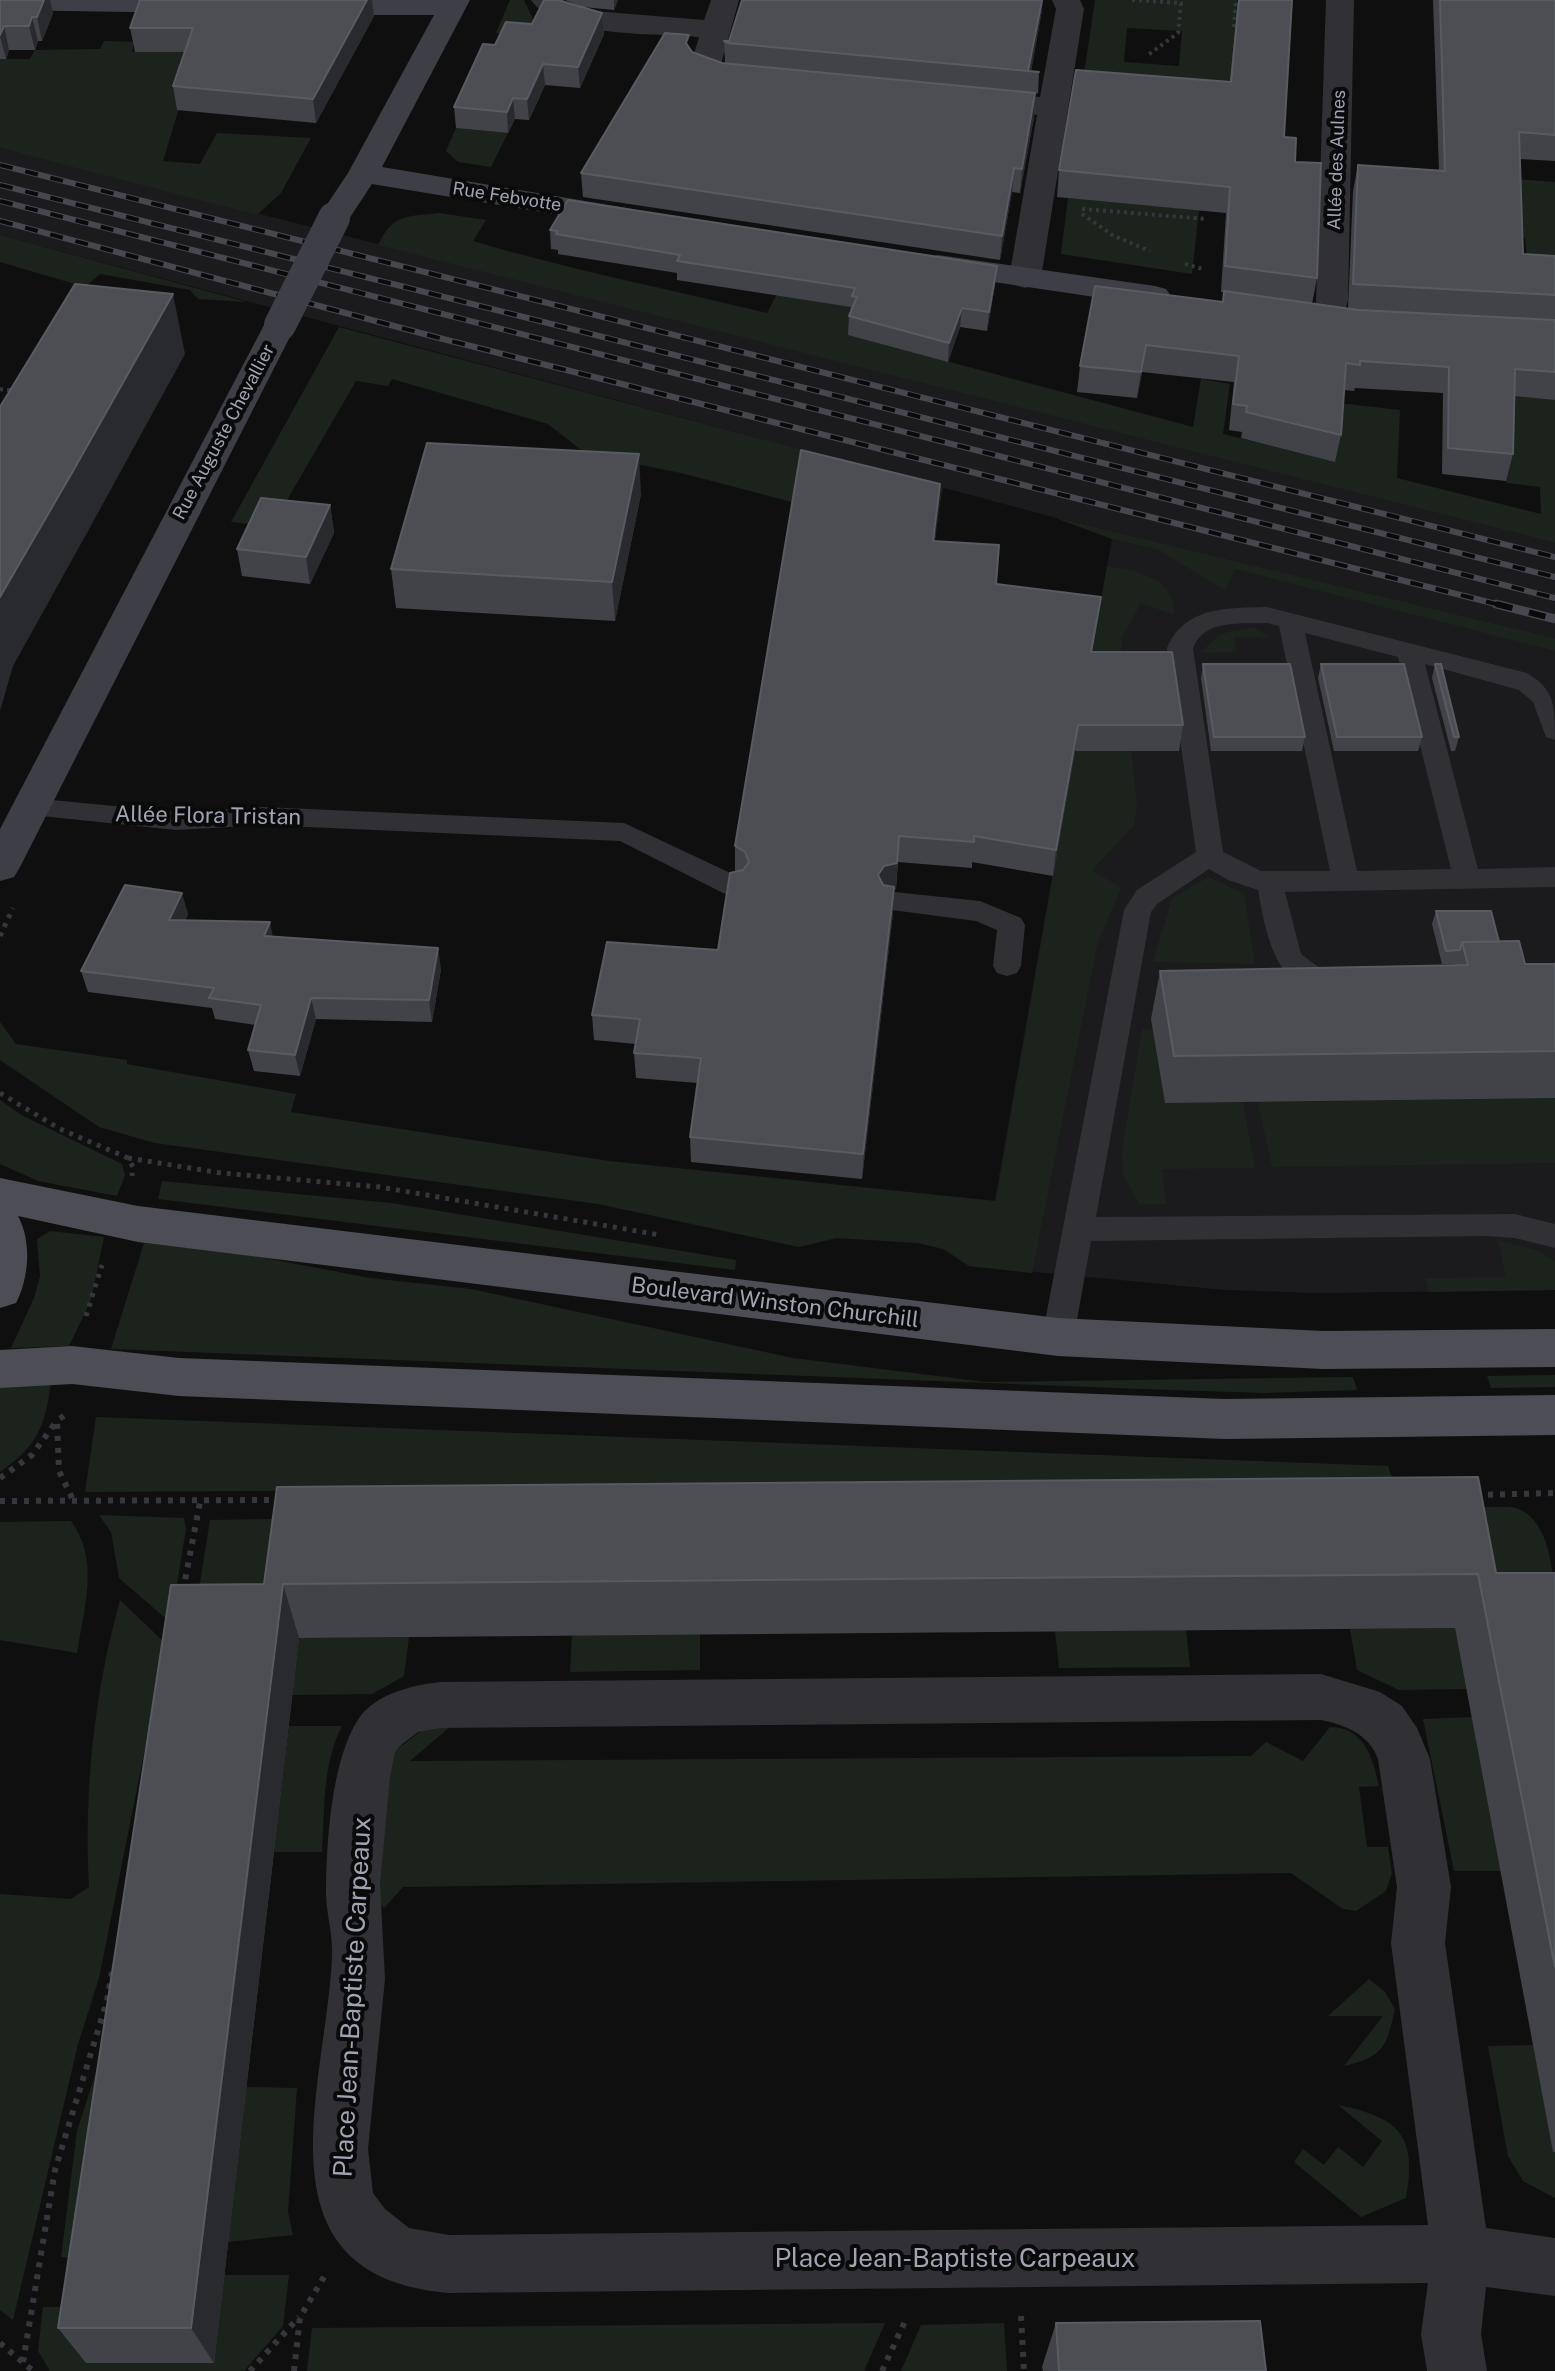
<!DOCTYPE html>
<meta charset="utf-8">
<style>
body{margin:0}
canvas{display:block;background:#0f0f10}
</style>
<canvas width="1555" height="2371"></canvas>
<script>
const context = document.querySelector('canvas').getContext('2d');
context.lineJoin = 'round';
function paint(path, color) {
  context.fillStyle = color;
  context.fill(path, 'evenodd');
}
function stroke(path, color, width, dash) {
  context.strokeStyle = color;
  context.lineWidth = width;
  context.lineCap = dash ? 'butt' : 'round';
  context.setLineDash(dash || []);
  context.stroke(path);
}
function write(font, color, halo, rows, align = 'center') {
  context.font = font + ' "Public Sans",sans-serif';
  context.lineWidth = 8;
  context.setLineDash([]);
  context.textBaseline = 'middle';
  context.strokeStyle = halo;
  context.fillStyle = color;
  for (const [text, x, y, turn = 0] of rows) {
    context.save();
    context.translate(x, y);
    context.rotate((+turn || 0) * Math.PI / 180);
    context.textAlign = isNaN(turn) ? turn : align;
    if (halo) context.strokeText(text, 0, 0);
    context.fillText(text, 0, 0);
    context.restore();
  }
}
paint(new Path2D(`
 M0 148 1555 543V638L1053 517 0 235Z
 M1112 539 1364 599 1555 651V1290L1317 1293 1225 1290 983 1267Z`), '#1b1b1d');
paint(new Path2D(`
 M510 0H524L534 21 587 40 496 33Z
 M1095 0H1237V6H1243L1235 34 1230 86 1082 88ZM1127 28 1182 31 1179 66 1124 62Z
 M104 41 134 42 132 52H196L163 161 200 164 217 133 311 138 281 193 257 215 0 148V59H30L35 50 100 49Z
 M456 128 508 133 491 167 458 162 446 151Z
 M1476 176 1555 182V296L1529 284 1525 237 1479 233Z
 M1068 198 1199 210 1192 274 1061 254Z
 M439 213 486 220 473 241C570 270 669 289 767 313L779 290 855 307 849 335 1193 427 1201 379 1230 384 1223 434 1255 442 1339 403 1400 410 1397 478 1541 514 1540 487 1506 483 1508 395 1555 400V543L378 245C394 213 406 217 439 213Z
 M0 235 247 302 198 299 190 290 100 274 85 287 0 262Z
 M339 327 943 487 939 510 801 476 796 503 681 473 586 454 548 424 392 379 388 386 356 381 272 526 231 522Z
 M1053 517 1555 638V651L1235 569 1225 590 1158 550 1112 539Z
 M1107 566C1137 571 1176 577 1174 615L1141 603 1122 637 1121 652 1137 807 1134 825 1092 870 1121 888 1098 942 1032 1273 969 1266 943 1249 918 1243 837 1238 799 1247 598 1204 155 1143 99 1127 0 1060V1022L16 1044 127 1060V1064L296 1094 291 1112 609 1161 996 1201Z
 M1252 627 1270 637 1234 638 1236 652 1200 653 1220 634Z
 M1208 877 1244 893 1255 964 1153 962 1172 898Z
 M1142 1029 1153 1030 1165 1103 1243 1102 1255 1168 1162 1169 1166 1204 1140 1205 1123 1174 1122 1151Z
 M1555 1098V1163L1272 1167 1258 1102Z
 M0 1100 23 1116 122 1164 125 1175 117 1196 38 1181 0 1164Z
 M162 1181 391 1203 736 1260 735 1270 158 1199Z
 M50 1231 104 1237 91 1300 69 1346 11 1348 34 1298 40 1276 37 1239Z
 M1498 1240 1537 1250 1555 1261V1290L1429 1292 1425 1278 1506 1277Z
 M144 1243 244 1254 370 1278 471 1289 793 1358 985 1382 1353 1377 1357 1390 1263 1393 1142 1389 111 1349Z
 M1555 1375V1387L1491 1388 1487 1376Z
 M51 1382C45 1427 38 1445 0 1472V1387Z
 M96 1417 1388 1466 1394 1484 85 1492Z
 M1493 1507C1501 1507 1511 1506 1518 1509 1555 1522 1555 1592 1555 1626L1291 1510Z
 M99 1515 184 1518 186 1528 171 1623 119 1578 111 1532Z
 M406 1517 281 1638 191 1639 210 1520Z
 M71 1521C100 1560 84 1608 77 1653L0 1640V1522Z
 M120 1600 166 1644 99 1978 78 2044 13 2320 0 2310V1894L71 1899 89 1887C84 1790 94 1694 120 1600Z
 M1455 1628 1467 1689 1399 1690 1357 1670 1350 1629Z
 M1186 1630 1190 1667 1059 1668 1055 1631Z
 M700 1634V1670L570 1672 572 1635Z
 M409 1637 404 1676 372 1694 292 1695 299 1638Z
 M1472 1717 1501 1871H1454L1423 1719Z
 M458 1720 410 1761 1251 1756 1266 1742 1303 1761 1330 1727C1364 1727 1373 1758 1379 1786L1359 1787 1367 1847H1388L1392 1873 1386 1891 1356 1911 1343 1909 1291 1873 403 1887 384 1908 372 1893 393 1752 432 1723Z
 M289 1726H342C322 1765 325 1809 322 1852H274Z
 M1369 1979 1385 1992 1395 2009C1386 2047 1385 2056 1344 2066L1383 2016H1328Z
 M111 2025 101 2261 61 2257 77 2131Z
 M1533 2045 1555 2152V2198L1523 2181 1508 2156 1488 2046Z
 M246 2087 297 2088 288 2212 293 2235 228 2242Z
 M1338 2105C1398 2117 1418 2135 1406 2198L1361 2217 1294 2162 1303 2149 1324 2165 1338 2147 1363 2167 1382 2141Z
 M224 2275H289L283 2326 244 2371H50L38 2351 43 2307H94Z
 M885 2323 864 2371H307L312 2328Z
 M1004 2323 1007 2371H901L921 2325Z`), '#1b231c');
stroke(new Path2D(`
 M1132 0 1181 3 1178 33 1148 55
 M1234 27 1236 0
 M1082 209 1207 219
 M1082 214 1114 236 1150 251
 M1185 264 1203 269
 M0 389 15 391`), '#36373c', 4, [3, 4]);
stroke(new Path2D(`
 M0 936 13 908
 M0 1093 60 1129 128 1158 133 1167 132 1176
 M128 1158 221 1173 380 1187 660 1235
 M86 1316 102 1265`), '#36373c', 5, [4, 6]);
stroke(new Path2D(`
 M64 1416 57 1420 59 1471 74 1502
 M0 1478 32 1455 56 1422
 M1476 1495 1555 1493
 M0 1501 278 1500
 M183 1591 200 1502
 M1021 2316 1024 2371
 M0 2343 33 2371
 M23 2362 55 2170 107 2001 113 1967
 M250 2371 299 2317
 M294 2371 300 2317 327 2272
 M882 2371 907 2317`), '#36373c', 6, [5, 7]);
paint(new Path2D(`
 M1267 607 1527 673C1555 690 1555 705 1555 740L1546 737 1533 702 1519 690 1425 664 1478 869 1555 867V887L1285 892 1301 954 1320 968 1345 973 1349 980 1345 987C1279 1008 1266 936 1258 890L1228 880 1209 869 1157 904 1151 912 1096 1217 1515 1214 1555 1224V1248L1515 1238 1485 1236 1091 1241 1074 1337 1069 1346 1058 1350 1047 1346 1042 1337 1124 910 1137 890 1196 852 1167 648C1185 606 1228 608 1267 607ZM1267 623 1279 626 1330 871H1261L1223 852 1193 648C1204 619 1241 624 1267 623ZM1305 633 1398 657 1451 869 1357 871Z
 M31 798 176 812 263 807 624 823 743 879 747 886 743 893 733 896 723 893 620 841 263 825 176 830 22 814 18 807 22 800Z
 M894 892 980 901 1021 918 1025 925 1021 966 1017 973 1007 976 997 973 993 966 997 930 976 921 884 909 880 902 884 895Z`), '#303035');
paint(new Path2D(`
 M531 0H563L582 10 704 20 711 0H739L721 64 764 72 769 78 764 84C744 89 703 87 690 68L699 37C655 33 557 38 531 0Z
 M1052 0H1080L1084 9 1041 278 1036 285 1025 288 1014 285 1009 278 1037 115 963 106 959 100 963 94 974 91 1040 97 1056 9Z
 M1326 0H1354L1348 301 1340 326 1328 329 1316 326 1312 319 1316 301Z
 M1321 1674 1380 1692 1402 1706 1417 1728 1430 1759 1451 1887 1445 1943 1486 2228 1555 2238V2296L1486 2287 1481 2334 1487 2371H1427L1421 2334 1428 2283 449 2293C250 2276 327 2085 332 1956 333 1936 327 1916 326 1896 326 1845 331 1760 359 1718 376 1694 412 1685 440 1682ZM1321 1720C1345 1725 1369 1734 1378 1759L1397 1887 1391 1943 1428 2225 449 2235 409 2228 385 2209 373 2193 368 2149 385 1979 380 1884 390 1777 395 1752 401 1745 418 1732 440 1728Z`), '#303035');
paint(new Path2D(`
 M0 0H209L212 4 208 10 198 13 0 10Z
 M304 0H470L382 167 621 207 632 209 637 216 632 223 621 225 372 184 345 225H323L318 218 348 173 434 15H314L304 12 300 6Z
 M938 255 1155 286 1166 289 1171 296 1166 303 1155 306 927 272 922 265 927 258Z
 M280 315 292 318 296 325 20 867 14 877 0 881V829L264 325 268 318Z`), '#3e3f46');
paint(new Path2D(`
 M0 1178 138 1206 1058 1318 1323 1331 1555 1329V1367L1323 1369 1058 1356 138 1242 18 1216C32 1242 29 1278 16 1303L0 1308Z
 M72 1346 179 1358 1225 1399 1555 1395V1435L1225 1439 179 1396 72 1384 0 1388V1350Z`), '#4c4d55');
const railFar1 = new Path2D(`
 M0 165 1555 557
 M0 185 1555 577
 M0 201 1555 598
 M0 221 443 339 1504 606`);
const rail = new Path2D(`
 M1496 604 1555 619`);
stroke(railFar1, '#47484f', 6);
stroke(rail, '#47484f', 9);
stroke(railFar1, '#0a0a0b', 4, [13]);
stroke(rail, '#0a0a0b', 6, [17]);
stroke(new Path2D(`
 M280 325 334 218`), '#3e3f46', 32);
paint(new Path2D(`
 M0 0 53 13 42 41H38L35 50H9L6 59H0Z
 M140 0H372L374 16 316 123 177 110 173 86 184 52H135L130 28Z
 M565 0H618L614 10 583 7 602 13 604 34 580 88 545 85 529 120 515 119 508 133 456 128 454 107 495 45 532 24 582 7Z
 M1238 0H1292L1284 137 1295 162 1317 278 1312 304 1348 309 1353 191 1358 165 1439 170 1433 0H1555V161L1520 159 1523 254 1555 256V400L1514 396 1513 454 1506 481 1442 474 1443 393 1355 388 1354 391 1344 390 1341 435 1335 462 1241 438 1242 432 1229 430 1234 382 1142 372 1137 398 1077 392 1080 366 1222 302 1224 292H1221L1226 213 1057 197 1059 170 1230 82Z
 M1042 10 1031 71 1039 72 1038 93 1035 94 1034 117 1020 193 1012 192 1000 260 583 197 581 173 689 48 692 52 722 63 728 64 725 62 724 41Z
 M550 230 997 266 995 285 987 331 960 327 948 362 848 335 849 316 851 307 677 280V273L558 254V250L551 249Z
 M940 484 935 541 996 584 1101 597 1092 652 1183 725 1179 751H1075L1053 876 972 862V868L898 862 896 889 894 890 893 913 862 1179 691 1162 690 1137 698 1083 636 1078 634 1053 636 1044 594 1040 592 1015 718 950 735 872V846Z
 M641 494 615 621 396 608 391 569Z
 M330 505 334 533 310 584 242 576 237 549Z
 M1203 664 1305 737 1302 751H1211L1201 678Z
 M1321 664 1422 737 1418 751H1334L1318 678Z
 M1435 664 1459 737 1455 751H1451L1432 678Z
 M1436 911 1499 942 1525 964H1555V1098L1165 1103 1151 1019 1160 971 1455 965 1456 964H1442L1432 924Z
 M188 914 185 921 441 969 432 1022 316 1019 300 1076 254 1071 248 1050 256 1025 215 1019 212 1008 88 992 81 971Z
 M1555 1573V2152H1553L1455 1628 299 1638 214 2363H86L58 2328 171 1585Z
 M1056 2323 1266 2371H1043L1042 2367Z`), '#424348');
paint(new Path2D(`
 M44 0H50L53 13 42 41 37 17Z
 M367 0H372L374 16 316 123 313 99Z
 M614 0H618L614 10Z
 M1042 0H1043L1042 10 1031 71H1028Z
 M602 13 604 34 580 88 578 67Z
 M32 17 38 41 35 50 29 26Z
 M4 26 9 50 6 59 0 36Z
 M543 64 545 85 529 120 527 99Z
 M1035 93 1034 117 1020 193 1022 169Z
 M513 98 515 119 508 133 507 112Z
 M1014 168 1012 192 1000 260 1002 236Z
 M997 266 995 285 987 331 989 312Z
 M173 294 185 354 88 531 13 666 0 711V597Z
 M962 308 960 327 948 362 949 343Z
 M1146 345 1142 372 1137 398 1141 372Z
 M639 454 641 494 615 621 612 582Z
 M940 484 939 510 931 568 933 541Z
 M330 505 334 533 310 584 306 557Z
 M1101 597 1097 623 1088 679 1091 652Z
 M1078 725 1075 751 1053 876 1056 850Z
 M899 836 896 889 894 890 893 913 862 1179 883 892 878 875Z
 M182 893 188 914 175 942 169 920Z
 M270 922 274 943 264 936Z
 M438 948 441 969 432 1022 429 1000Z
 M311 998 316 1019 300 1076 295 1055Z
 M283 1584 299 1638 214 2363 191 2328Z`), '#292a2d');
const building = new Path2D(`
 M0 0H44L37 17H32L29 26H4L0 35Z
 M140 0H367L313 99 173 86 193 28H130Z
 M544 0H558L602 13 578 67 543 64 527 99 513 98 507 112 454 107 483 44 495 45 506 22 532 24Z
 M742 0H1042L1028 71 1039 72 728 43 724 41H729Z
 M1239 0H1292L1284 137 1296 138 1295 162 1321 163 1317 278 1225 266 1230 187 1059 170 1076 70 1231 82Z
 M1440 0H1555V135L1519 132 1523 254 1555 256V295L1353 284 1358 165 1445 171Z
 M665 33 689 35 686 43 692 52 722 63 1035 93 1022 169 1014 168 1002 236 581 173Z
 M568 200 997 266 989 312 962 308 949 343 849 316 857 297 852 296 855 288 677 261 680 255 556 234 558 231 550 230Z
 M75 284 173 294 73 471 0 597V407Z
 M1095 286 1223 302 1224 291 1358 310 1555 320V372L1515 369 1513 454 1448 448 1449 367 1360 361V365L1346 363 1341 435 1246 412 1247 406 1233 404 1239 356 1146 345 1141 372 1080 366Z
 M427 443 639 454 612 582 391 569Z
 M801 450 940 484 933 541 999 545 996 584 1101 597 1091 652H1172L1183 725H1078L1056 850 974 836V842L899 836 897 863 884 866 878 875 883 885 894 887 863 1154 690 1137 701 1058 634 1053 640 1019 592 1015 607 942 718 950 730 873 743 870 749 862 745 852 735 846Z
 M261 498 330 505 306 557 237 549Z
 M1203 664H1290L1305 737H1214Z
 M1321 664H1404L1422 737H1337Z
 M1435 664H1441L1459 737H1454Z
 M125 885 182 893 169 920 270 922 264 936 438 948 429 1000 311 998 295 1055 248 1050 261 1005 209 998 214 988 81 971Z
 M1436 911H1491L1499 942H1462L1460 950 1446 951Z
 M1519 941 1525 964H1555V1051L1174 1056 1160 971 1468 965 1462 942Z
 M1478 1477 1496 1573H1555V1967L1478 1574 283 1584 191 2328H58L171 1585 264 1584 277 1487Z
 M1260 2321 1266 2371H1059L1056 2323Z`);
paint(building, '#4c4e53');
stroke(building, '#595b62', 2);
write('18px', '#9fa4b2', '#0a0a0b', [
 ["Allée des Aulnes",1337,160,-88],
 ["Rue Febvotte",507,197,9],
 ["Rue Auguste Chevallier",224,432,-62]
]);
write('22px', '#9fa4b2', '#0a0a0b', [
 ["Allée Flora Tristan",208,816,1],
 ["Boulevard Winston Churchill",775,1303,7]
]);
write('26px', '#9fa4b2', '#0a0a0b', [
 ["Place Jean-Baptiste Carpeaux",353,1997,-87],
 ["Place Jean-Baptiste Carpeaux",955,2259]
]);
</script>
